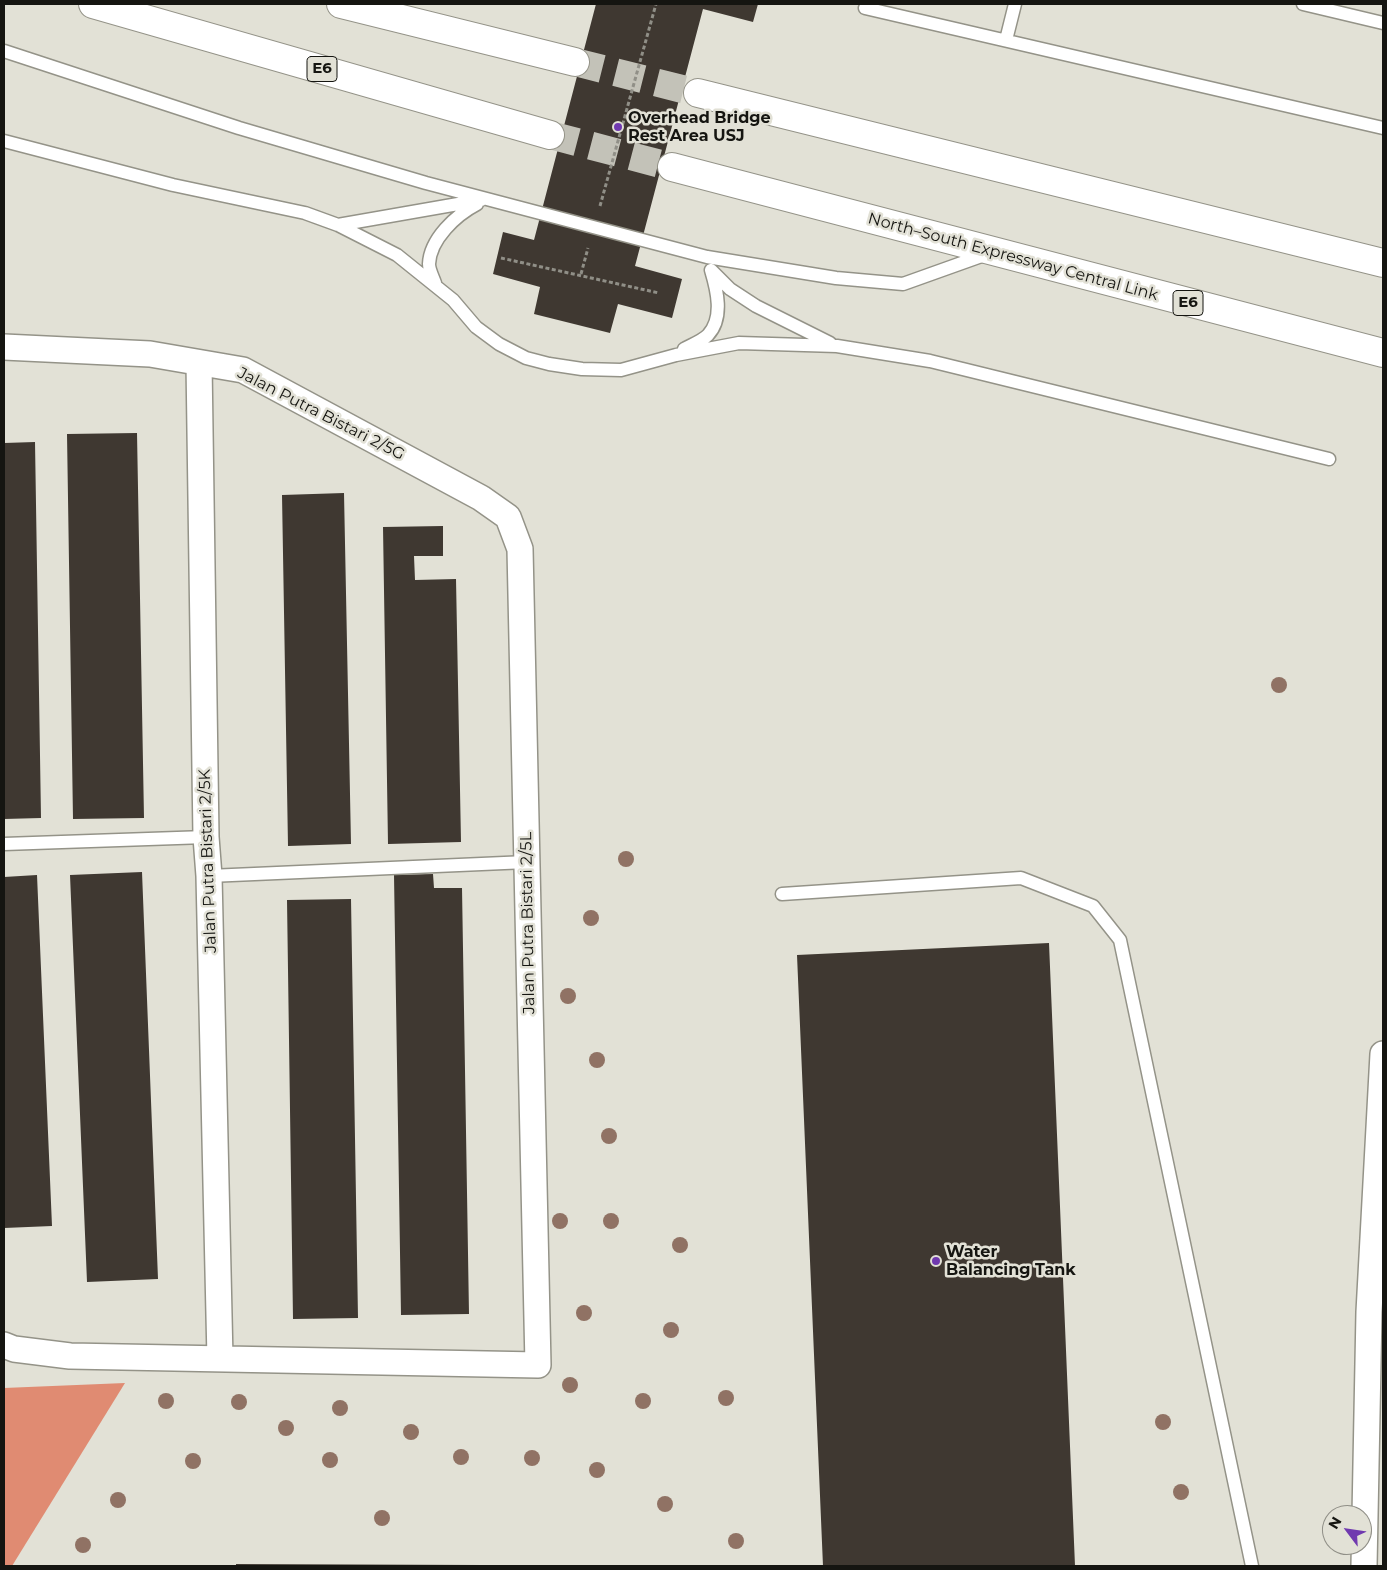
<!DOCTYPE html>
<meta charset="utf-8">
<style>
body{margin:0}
#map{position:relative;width:1387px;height:1570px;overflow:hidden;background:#e2e1d6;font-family:Montserrat,sans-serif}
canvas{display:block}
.frame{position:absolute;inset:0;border:5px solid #151511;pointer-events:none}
.north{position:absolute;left:1322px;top:1505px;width:50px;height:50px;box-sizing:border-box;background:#e2e1d6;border:1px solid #908f87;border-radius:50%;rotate:301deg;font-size:14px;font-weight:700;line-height:20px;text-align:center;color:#151511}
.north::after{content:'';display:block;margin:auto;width:18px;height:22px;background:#7039af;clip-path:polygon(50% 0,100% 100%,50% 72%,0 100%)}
</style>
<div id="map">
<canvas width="1387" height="1570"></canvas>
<div class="frame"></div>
<div class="north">N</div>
</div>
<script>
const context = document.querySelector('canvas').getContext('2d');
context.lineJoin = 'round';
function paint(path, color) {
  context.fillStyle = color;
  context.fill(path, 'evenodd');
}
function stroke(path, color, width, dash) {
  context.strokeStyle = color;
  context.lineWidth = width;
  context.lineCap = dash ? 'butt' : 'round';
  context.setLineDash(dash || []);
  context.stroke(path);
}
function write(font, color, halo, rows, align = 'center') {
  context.font = font + ' Montserrat,sans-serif';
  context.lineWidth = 5;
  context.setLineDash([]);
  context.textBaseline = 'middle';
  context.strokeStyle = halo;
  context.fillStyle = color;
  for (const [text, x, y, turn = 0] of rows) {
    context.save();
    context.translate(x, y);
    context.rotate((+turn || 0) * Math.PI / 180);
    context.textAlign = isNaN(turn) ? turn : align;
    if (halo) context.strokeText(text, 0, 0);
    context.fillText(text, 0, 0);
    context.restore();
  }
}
paint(new Path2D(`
 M125 1383 12 1566H4V1388Z`), '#e08b72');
paint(new Path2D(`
 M596 4H758L753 22 703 9 635 266 682 279 672 318 618 304 610 333 534 314 540 287 493 274 503 232 534 240Z
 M137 433 144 818 73 819 67 434Z
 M35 442 41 818 4 819V443Z
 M344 493 351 844 288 846 282 495Z
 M443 526V556H414L415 580 456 579 461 842 388 844 383 527Z
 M142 872 158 1279 87 1282 70 875Z
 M433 874 434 888H462L469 1314 401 1315 394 875Z
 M37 875 52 1226 4 1228V877Z
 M351 899 358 1318 293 1319 287 900Z
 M1049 943 1075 1566H823L797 955Z
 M236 1564 480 1565V1566H236Z`), '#3f3831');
stroke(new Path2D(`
 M575 62 698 93
 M550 135 672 167`), '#c3c2b8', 28, [28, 14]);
const lane = new Path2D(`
 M1303 4 1383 23
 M865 8 1383 128
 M1006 40 1015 4
 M4 51 239 128 426 183 707 257 836 278 903 284 987 254
 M4 141 173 185 305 213 338 225 397 255 453 300 476 327 499 344 526 358 549 364 582 369 621 370 676 355 739 343 837 346 930 361 1329 459
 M338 225 481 200
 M711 270 730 289 756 306 830 343
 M435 283C433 277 429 270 429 264 430 239 456 215 477 204
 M684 349C691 345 702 341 708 335 724 318 717 290 711 270
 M4 844 206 837
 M209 876 527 862
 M782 894 1021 878 1093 906 1120 940 1252 1566`);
const street = new Path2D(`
 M4 347 150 354 243 370 481 498 508 517 520 549 538 1365 70 1356 14 1349 4 1345
 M199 363 206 837 209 876 220 1359
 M1364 1566 1369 1312 1383 1054`);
const highway = new Path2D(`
 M93 4 550 135
 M341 4 575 62
 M698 93 1383 263
 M672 167 1383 353`);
stroke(lane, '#949388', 15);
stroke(street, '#949388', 28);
stroke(highway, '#949388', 30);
stroke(new Path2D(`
 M600 206 656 4
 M501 258 659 293
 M581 274 588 248`), '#908f87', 3, [4, 2.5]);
stroke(lane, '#fff', 12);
stroke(street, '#fff', 25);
stroke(highway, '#fff', 28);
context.fillStyle = '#907264';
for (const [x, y] of [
 [1279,685],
 [626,859],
 [591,918],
 [568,996],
 [597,1060],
 [609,1136],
 [560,1221],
 [611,1221],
 [680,1245],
 [584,1313],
 [671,1330],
 [570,1385],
 [726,1398],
 [166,1401],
 [643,1401],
 [239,1402],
 [340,1408],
 [1163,1422],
 [286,1428],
 [411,1432],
 [461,1457],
 [532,1458],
 [330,1460],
 [193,1461],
 [597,1470],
 [1181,1492],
 [118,1500],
 [665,1504],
 [382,1518],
 [736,1541],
 [83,1545]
]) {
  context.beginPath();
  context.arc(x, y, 8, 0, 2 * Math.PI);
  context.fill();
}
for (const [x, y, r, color] of [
 [618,127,5,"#7039af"],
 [936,1261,5,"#7039af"]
]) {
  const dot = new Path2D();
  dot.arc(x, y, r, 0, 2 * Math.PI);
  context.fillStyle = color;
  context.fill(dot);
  stroke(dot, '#e2e1d6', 2);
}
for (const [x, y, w] of [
 [322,69,30],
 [1188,303,30]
]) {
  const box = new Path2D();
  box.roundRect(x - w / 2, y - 12.5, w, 25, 4);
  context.fillStyle = '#e2e1d6';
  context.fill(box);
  stroke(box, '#151511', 1);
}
write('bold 15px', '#151511', null, [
 ["E6",322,69],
 ["E6",1188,303]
]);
write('bold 16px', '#151511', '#e2e1d6', [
 ["Overhead Bridge",628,118],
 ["Rest Area USJ",628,136],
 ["Water",946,1252],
 ["Balancing Tank",946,1270]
], 'left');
write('16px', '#151511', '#e2e1d6', [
 ["North–South Expressway Central Link",1013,257,15],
 ["Jalan Putra Bistari 2/5G",321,414,27],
 ["Jalan Putra Bistari 2/5K",208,861,-92],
 ["Jalan Putra Bistari 2/5L",528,923,-91]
]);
</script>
